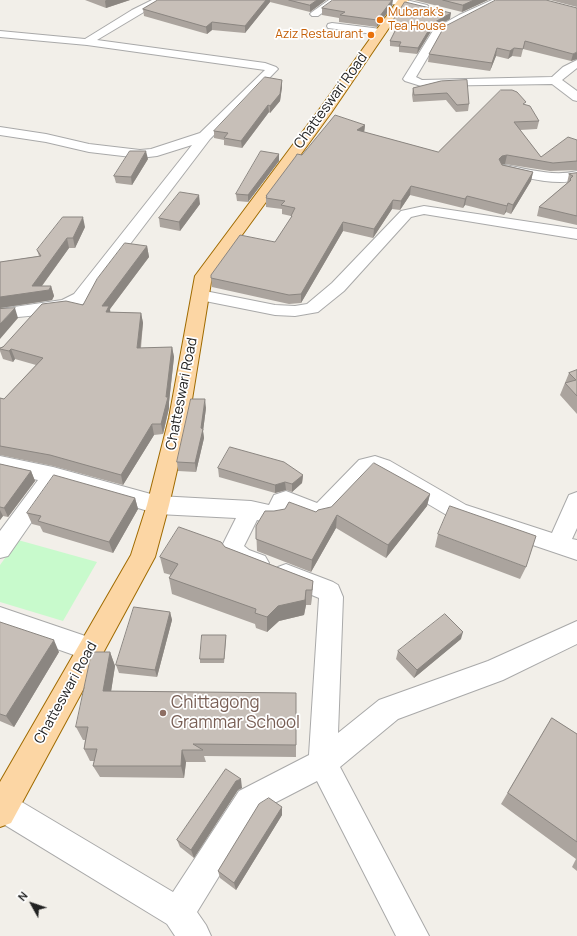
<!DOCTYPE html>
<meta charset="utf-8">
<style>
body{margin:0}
#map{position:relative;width:577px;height:936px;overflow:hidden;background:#f2efe9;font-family:Manrope,sans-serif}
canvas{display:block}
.north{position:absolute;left:12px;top:884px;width:40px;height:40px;-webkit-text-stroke:3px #fff;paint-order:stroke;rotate:310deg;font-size:11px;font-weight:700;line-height:16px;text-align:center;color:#222}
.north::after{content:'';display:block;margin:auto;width:14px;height:18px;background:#222;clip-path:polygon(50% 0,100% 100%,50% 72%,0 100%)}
</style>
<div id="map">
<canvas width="577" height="936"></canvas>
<div class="north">N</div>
</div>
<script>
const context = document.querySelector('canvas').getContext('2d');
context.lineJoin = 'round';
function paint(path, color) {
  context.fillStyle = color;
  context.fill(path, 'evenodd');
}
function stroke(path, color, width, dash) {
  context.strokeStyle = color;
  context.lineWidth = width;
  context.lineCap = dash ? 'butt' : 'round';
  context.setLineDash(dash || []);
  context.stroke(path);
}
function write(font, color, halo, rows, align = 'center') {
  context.font = font + ' Manrope,sans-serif';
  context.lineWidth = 3.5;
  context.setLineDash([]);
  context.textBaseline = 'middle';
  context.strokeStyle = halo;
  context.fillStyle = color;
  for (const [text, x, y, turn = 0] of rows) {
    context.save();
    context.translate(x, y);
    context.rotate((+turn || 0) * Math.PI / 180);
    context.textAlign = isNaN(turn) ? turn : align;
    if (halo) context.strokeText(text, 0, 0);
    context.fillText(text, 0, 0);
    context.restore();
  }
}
paint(new Path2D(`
 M18 540 97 562 63 621 0 602V565Z`), '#c8facc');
const minor = new Path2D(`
 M152 0H164L97 40 265 63 276 67 278 69 210 139 86 302C67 314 24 316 0 319V309L62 300 74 294 192 145 157 156 140 158 89 152 46 142 0 135V127L46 134 89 144 140 150 151 149 200 133 265 70 87 45 0 37V31L85 39 132 10Z
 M329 0H340L318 16H312L310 14 312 12Z
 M373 0H406L427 5 429 7 424 10 402 5 378 3Z
 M492 0H505L442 33 416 77 422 80 552 77 563 67 577 60V68L562 80 577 91V101L573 100 552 84 421 86 405 81 403 79 434 29 459 15Z
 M332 23 381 29 386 32 381 35 328 28 327 26 328 24Z
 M505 165C529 169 553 177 577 171V180C555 186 522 177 500 172L498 169 500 166Z
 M424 206 577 229V239L424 214 411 217 344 291 318 312 295 316 275 315 200 300 194 299 192 295 194 291 200 290 275 305 295 306 307 304 332 283 401 211Z
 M0 456 53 467 158 496 251 501 269 505 274 495 286 491 317 503 359 460 375 456 390 461 466 505 552 533 569 495 577 492V528L572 539 577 540V560L450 517 374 472 330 518 318 521 289 510 285 520C274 524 268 523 257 520L244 546 249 550 265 556 269 563 265 570 257 573C243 568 223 564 222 546L236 518 158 514 58 484 8 556 0 558V531L38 480 0 472Z
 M286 564 333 582 338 585 343 597 338 733 379 700 488 661 577 621V644L503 680 398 719 340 767 429 936H396L317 781 259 811 197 912 206 925 211 936H175L167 924 0 822V790L10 795 173 892 239 791 309 755 319 598 278 581 274 574 278 567Z
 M0 607 100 641 104 649 100 657 91 661 0 629Z`);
const major = new Path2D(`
 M398 0H408L331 113 212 276 189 418 169 505 155 557 11 823 0 827V782L131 555 147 505 169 418 195 276 321 107Z`);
stroke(minor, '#a9a9a9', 2);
stroke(major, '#a06b00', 2);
paint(minor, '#fff');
paint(major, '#fcd6a4');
paint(new Path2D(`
 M85 0H130L106 8Z
 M158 0H326L310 12 270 2 245 33 212 30 207 34 144 16 143 9Z
 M414 0H488L462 12Z
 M545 0 577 59 571 61 523 49 521 57 512 56 508 59 496 56 490 71 428 62 429 54Z
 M550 0H577V7Z
 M392 6 377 27 339 22V18L322 15V8Z
 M450 19 433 28 417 54 399 52V47L390 46V41L396 30 390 29 391 24Z
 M282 80V87L280 101 270 113 269 112 242 148 224 145V140L214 138V131Z
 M441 81 469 104 468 111 456 112 446 100 413 102 412 95 413 88Z
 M525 105 539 121 537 129 520 130 541 157 577 140V170L550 171 505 164H501L533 172 531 181 511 214 506 212 504 215 465 205 463 208 410 195 400 210 392 209 373 238 343 231 301 303 289 304 212 287 211 278 275 242 291 218V216L282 214V209L266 207V196L302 155 365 125 364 132 438 152Z
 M279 154V161L248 202 237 201 236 194Z
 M148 159 132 185 116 183 114 176Z
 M577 173V225L537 216 539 207 567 183 569 174Z
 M200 204 180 231 160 227 159 218Z
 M85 227 75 248H69L42 286H51L54 296 52 300 0 308V262L39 256 37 250Z
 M147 246 149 257 110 309V312L141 313 143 323 141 348 172 347 174 357 169 402V408L163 434 154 435 123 485 53 466 0 455V398L4 399 36 365 15 359 13 362 3 359 0 351V348L83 305Z
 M577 370V414L560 395 569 373Z
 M206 408 203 431 204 438 196 472 178 471 177 462Z
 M0 464 31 471 35 481 8 517 3 516 0 520Z
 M218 468 303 475 302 483 292 492 286 490 275 493 219 477Z
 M430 494 427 506 386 558 336 528 311 572 257 551 256 526 316 512Z
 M135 498 138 509 113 553 43 532 40 526 32 524 27 513Z
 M438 534 526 567 520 579 435 547Z
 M225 547 313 581 311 605H306L304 615 279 621 267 632 256 628 255 624 172 594 169 578 171 575 164 573 160 557Z
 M170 612 172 620 157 677 119 673 116 665Z
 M0 622 59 652 14 727 0 721Z
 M226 635V640L224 663H200V659Z
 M461 639 414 678 396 659 398 651Z
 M110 652 115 666 111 691 296 693V757L204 756 206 762H186L184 778 100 777 93 766 94 761H90L84 749 85 740H83L76 727Z
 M552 718 577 734V871L572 867 576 859 501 804 544 731Z
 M226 769 242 788 238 790 194 858 180 847 177 840Z
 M282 807V815L236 890 220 878 218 871Z`), '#aba49e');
paint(new Path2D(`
 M106 0H130L106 8 105 1Z
 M266 0H270V2L245 33V26Z
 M317 0H326L310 12V5Z
 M392 0H393L392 6 377 27V20Z
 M474 0H488L462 12 463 5Z
 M451 13 450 19 433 28 417 54 418 48 433 23Z
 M212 22V30L207 34 206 27Z
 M497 48 496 56 490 71 492 63Z
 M514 48 512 56 508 59 510 51Z
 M577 52V59L571 61 573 54Z
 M282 80V87L280 101 270 113V106Z
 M268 105 269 112 242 148 241 141Z
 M365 125 364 133 357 130Z
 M146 151 148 159 132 185 131 177Z
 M279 154V161L248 202V195Z
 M507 155 505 164 500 165 499 159 502 156Z
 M533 172 531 181 511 214 513 205Z
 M411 186 410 195 400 210 401 201Z
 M199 195 200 204 180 231 179 222Z
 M467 196 465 205 463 208 465 199Z
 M393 200 392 209 373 238 374 229Z
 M508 203 506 212 504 215Z
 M83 217 85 227 75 248 73 238Z
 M343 222V231L301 303V294Z
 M67 238 69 248 38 291 51 286 54 296 52 300 0 308V297L32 286Z
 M147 246 149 257 110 309 111 317 109 322 102 306Z
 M15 308 18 318 0 339V324Z
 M141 313 143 323 139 358 137 348Z
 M172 347 174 357 169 402V408L163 434 161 424 166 397Z
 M11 349 15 359 13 362 9 351Z
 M205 399 206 408 203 431 204 438 196 472 195 463Z
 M152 424 154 435 123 485 121 475Z
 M31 471 35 481 8 517 4 508Z
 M303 475 302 483 292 492V484Z
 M285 482 286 490 275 493V485Z
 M430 494 427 506 386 558 388 545Z
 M135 498 138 509 113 553 109 542Z
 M0 510 3 516 0 520Z
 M337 515 336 528 311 572 312 560Z
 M313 581 312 597 311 605 312 590Z
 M306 590V605L304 615 279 621 267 632V617L278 606Z
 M170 612 172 620 157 677 155 670Z
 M463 632 461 639 414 678 417 670Z
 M54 640 59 652 14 727 6 716Z
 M110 652 115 666 109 705 103 691Z
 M182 750 186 762 184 778 181 766Z
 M241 779 242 788 238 790 194 858 191 850 236 781Z
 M282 807V815L236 890 234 883Z`), '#8b8681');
const building = new Path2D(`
 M158 0H266L245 26 212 22 206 27 143 9Z
 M289 0H317L310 5Z
 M333 0H392L377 20 340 15 345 12 322 8Z
 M443 0H474L463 5Z
 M496 0H546L577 8V52L573 54 525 41 523 49 514 48 510 51 497 48 492 63 429 54 444 27Z
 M405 2 451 13 433 23 418 48 399 46 401 42 390 41 398 25 391 24Z
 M265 77 282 80 280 94 270 106 268 105 241 141 224 138 228 133 214 131Z
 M467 80 469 104 457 105 447 93 414 95 413 88 441 81Z
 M501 90H512L517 92 526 102 523 104 530 106 539 121 514 122 541 157 568 137 577 140V161L553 163 507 155 502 156 499 159 502 165 533 172 513 205 508 203 507 206 467 196 465 199 411 186 401 201 393 200 374 229 343 222 301 294 289 295 211 278V275L240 235 275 242 292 216H291L295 208 281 205 285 201 266 198 267 196H266L296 156 297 154 302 155 335 115 365 125 357 130 438 152Z
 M130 151H146L131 177 114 176Z
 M261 151 279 154 248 195 236 194Z
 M577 173V216L539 207 571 180 570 179 573 176 569 174Z
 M180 192 199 195 179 222 159 218Z
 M63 217H83L73 238H67L32 286H51L49 290 0 297V262L41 256 37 250Z
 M125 243 147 246 102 306H109L106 312 141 313 137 348 172 347 166 397H168L161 424H152L121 475 50 455 0 446V398L4 399 43 358 11 349 9 351 0 349V348L3 347 42 304 66 301 83 305 97 279Z
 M15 308 0 324V309Z
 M577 370V396L565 383 576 380 569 373Z
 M191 399H205L201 428 203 429 195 463 177 462Z
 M230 447 284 462 303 475 292 484 285 482 275 485 218 468Z
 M374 463 430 494 388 545 337 515 312 560 256 539V526L265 511H274L285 509 289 502 316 512 318 510 331 507Z
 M0 464 31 471 4 508 0 507Z
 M54 475 135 498 109 542 38 521 41 516 27 513Z
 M450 506 536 536 526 567 438 534Z
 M179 527 221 542 225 547 313 581 312 590H306L305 600 278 606 267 617 255 613 256 609 169 578 178 564 160 557Z
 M134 607 170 612 155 670 116 665Z
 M445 614 463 632 417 670 398 651Z
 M0 622 54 640 6 716 0 714Z
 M202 635H226L224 659H200Z
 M92 652H110L103 691 296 693V745L193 744 203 750H182L181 766H93L97 749H84L88 727H76Z
 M552 718 577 734V842L508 793Z
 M226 769 241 779 236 781 191 850 177 840Z
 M269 798 282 807 234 883 218 871 259 804Z`);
paint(building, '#c7bfb8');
stroke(building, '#8b8681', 1);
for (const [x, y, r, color] of [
 [380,20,4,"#e8710a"],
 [371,35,4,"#e8710a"],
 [163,713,4,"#8d6e63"]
]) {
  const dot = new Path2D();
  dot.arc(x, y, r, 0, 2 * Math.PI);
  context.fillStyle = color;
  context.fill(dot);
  stroke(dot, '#fff', 1.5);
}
write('12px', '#c56008', '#fff', [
 ["Mubarak’s",388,13],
 ["Tea House",388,27],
 ["Aziz Restaurant",363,35,"right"]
], 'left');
write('14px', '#222', '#fff', [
 ["Chatteswari Road",331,101,-54],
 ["Chatteswari Road",182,394,-79],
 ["Chatteswari Road",66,693,-61]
]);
write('17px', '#785e54', '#fff', [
 ["Chittagong",171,703],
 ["Grammar School",171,723]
], 'left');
</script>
